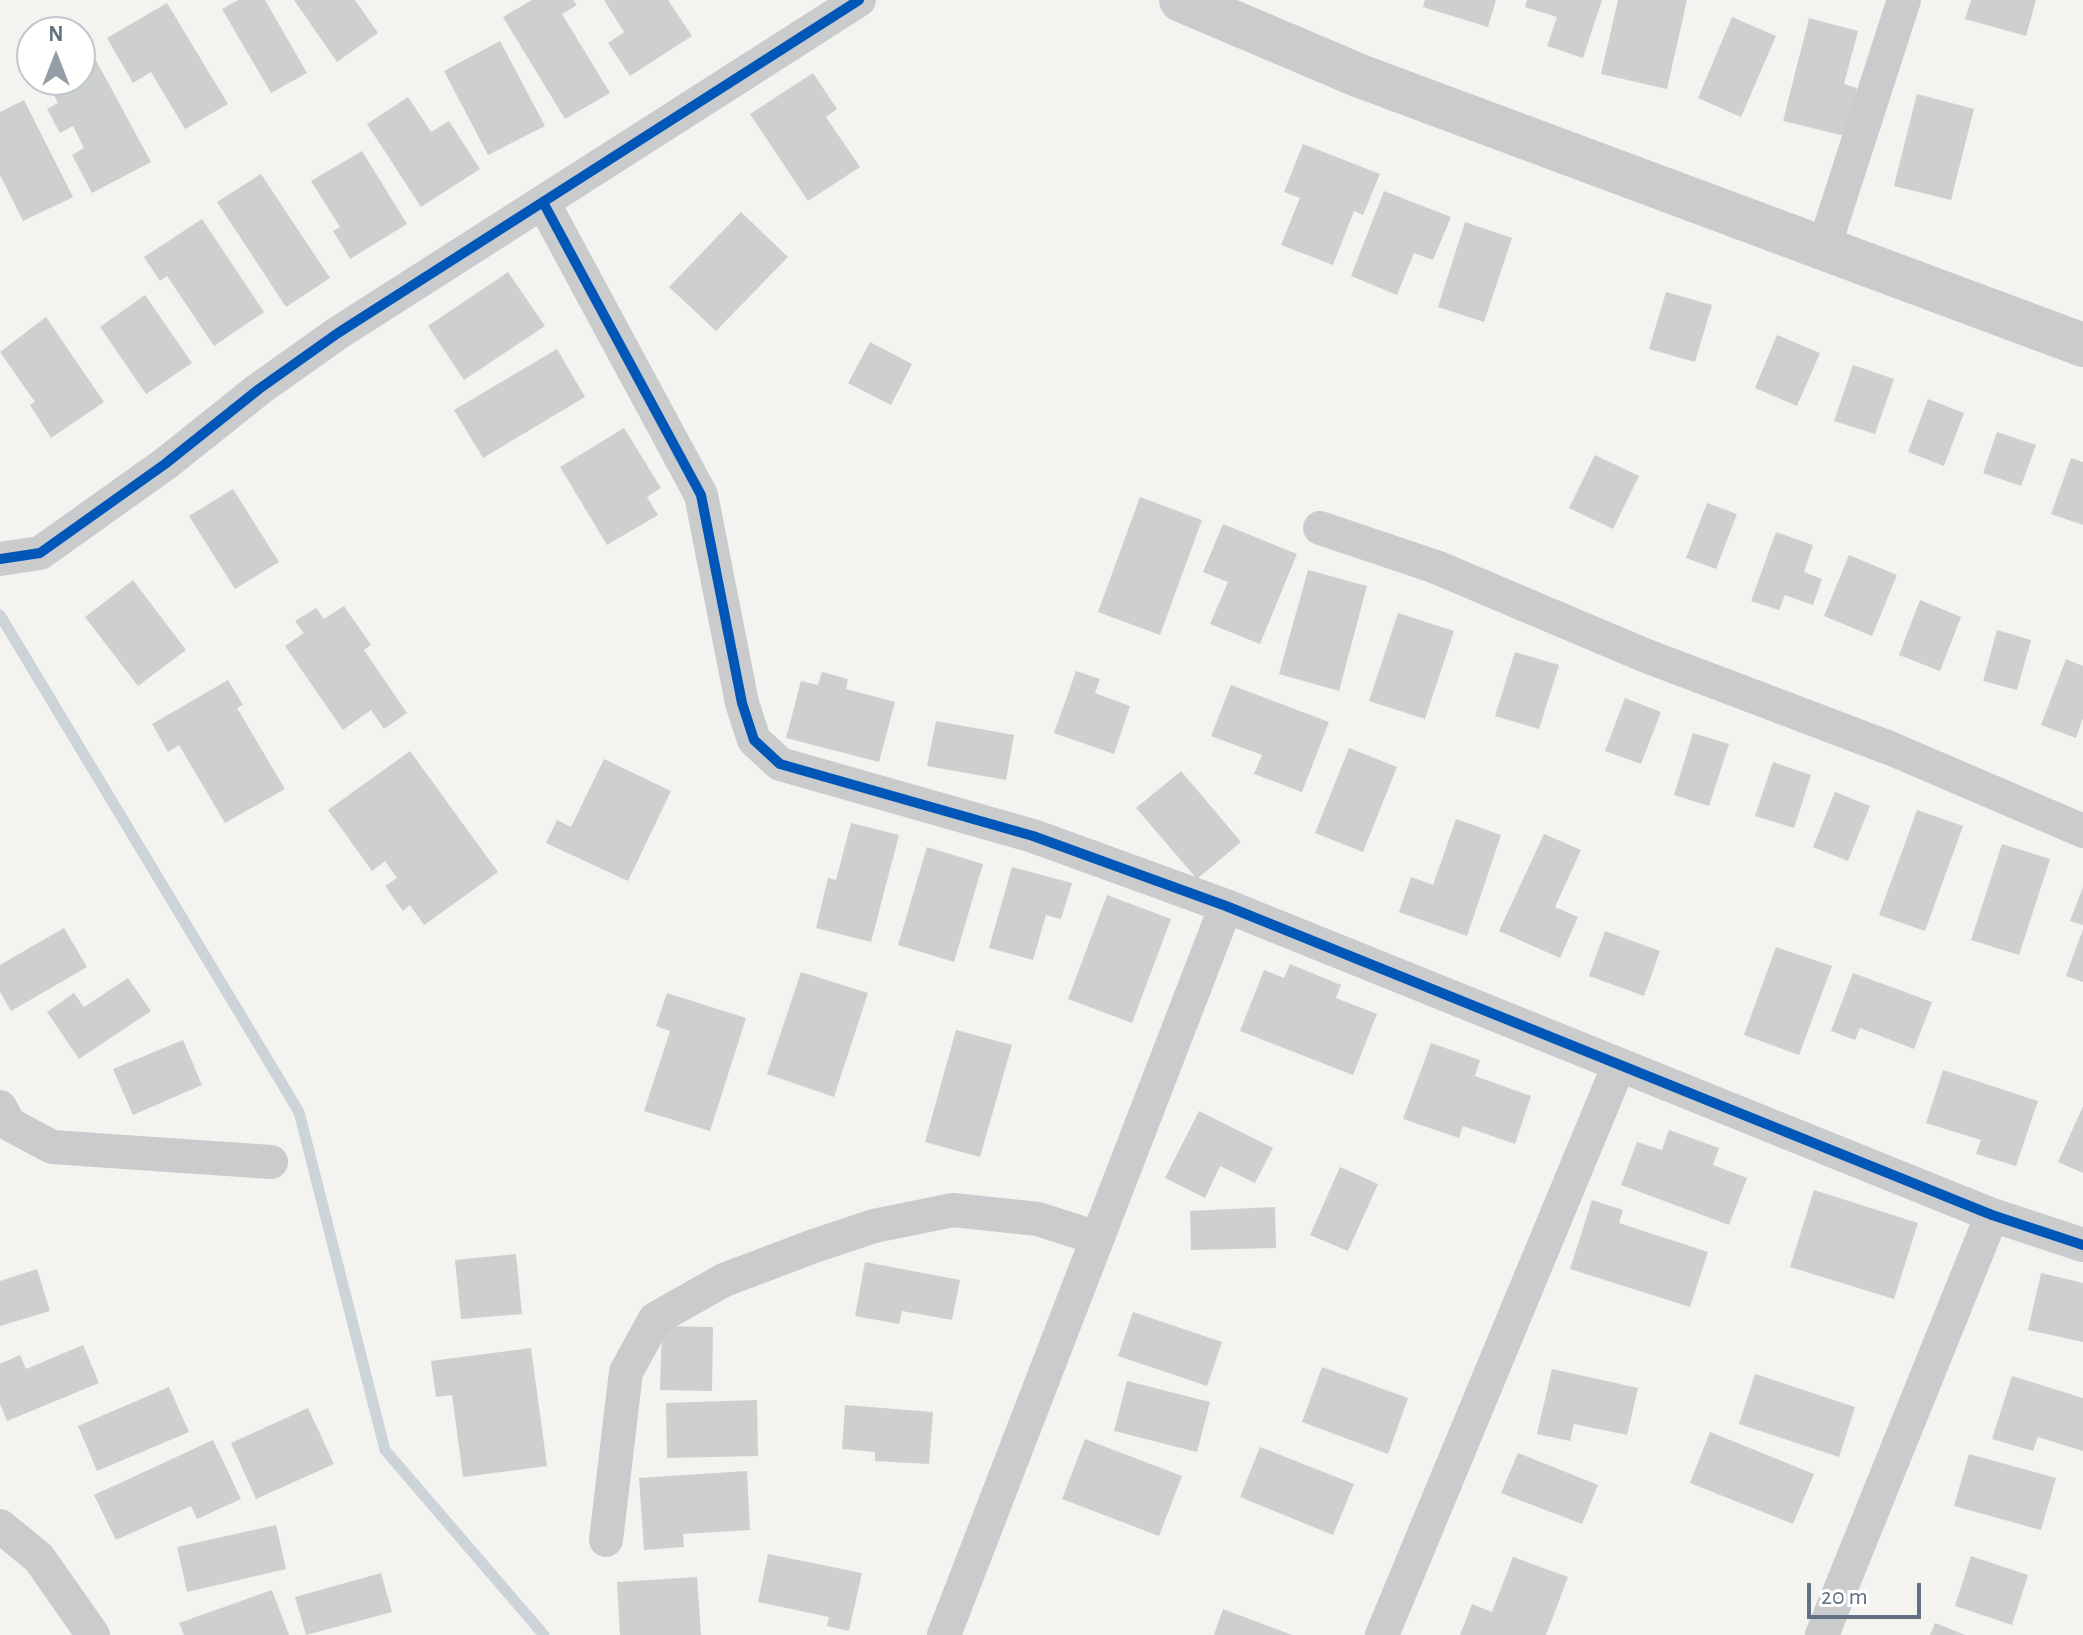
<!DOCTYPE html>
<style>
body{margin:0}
#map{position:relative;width:2083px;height:1635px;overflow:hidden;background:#f3f3f0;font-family:"Alegreya Sans",sans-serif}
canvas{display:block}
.north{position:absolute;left:16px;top:16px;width:80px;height:80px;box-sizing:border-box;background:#fff;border:2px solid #c0c6cd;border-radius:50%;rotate:0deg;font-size:22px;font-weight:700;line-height:32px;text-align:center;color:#627181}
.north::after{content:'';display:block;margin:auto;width:28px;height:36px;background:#959ea8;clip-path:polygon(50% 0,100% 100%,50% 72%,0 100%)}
.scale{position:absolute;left:1807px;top:1583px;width:114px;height:36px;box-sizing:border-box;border:4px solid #627181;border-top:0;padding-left:10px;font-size:24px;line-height:28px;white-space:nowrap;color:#627181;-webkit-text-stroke:6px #fff;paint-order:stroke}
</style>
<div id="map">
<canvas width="2083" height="1635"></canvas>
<div class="north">N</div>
<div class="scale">20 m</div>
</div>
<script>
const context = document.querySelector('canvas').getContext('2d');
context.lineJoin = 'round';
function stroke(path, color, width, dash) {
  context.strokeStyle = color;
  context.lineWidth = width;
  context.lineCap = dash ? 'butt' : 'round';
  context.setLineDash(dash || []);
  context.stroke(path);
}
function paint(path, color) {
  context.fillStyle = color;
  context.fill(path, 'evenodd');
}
stroke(new Path2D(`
 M0 615 299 1112 385 1450 544 1635`), '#ccd4d7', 11);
paint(new Path2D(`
 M238 0H265L307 73 271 93 222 9Z
 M294 0H355L378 33 337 62Z
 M532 0H573L577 5 562 14 610 93 565 119 503 17Z
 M604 0H668L692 36 630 76 608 43 624 32Z
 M1425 0H1496L1488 27 1423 7Z
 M1527 0H1602L1583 58 1547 46 1557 17 1525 7Z
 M1618 0H1687L1667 89 1601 74Z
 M1971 0H2036L2026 36 1965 19Z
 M167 3 228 104 185 129 151 72 133 83 107 38Z
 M1732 17 1776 36 1741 117 1698 98Z
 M1809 18 1858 31 1844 84 1857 88 1845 136 1783 121Z
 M500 41 545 126 488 155 444 71Z
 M91 51 151 162 92 193 72 155 84 148 73 126 60 133 47 109 58 103 48 84 57 80H80V57Z
 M813 73 837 109 826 117 860 167 808 201 750 114Z
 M1917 94 1974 109 1951 200 1894 186Z
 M408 97 431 132 449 121 480 169 421 207 367 124Z
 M24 100 73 197 23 221 0 175V112Z
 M1303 144 1380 174 1363 215 1354 211 1333 265 1281 245 1300 198 1284 192Z
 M362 151 407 224 350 259 333 231 340 227 311 181Z
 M261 174 330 278 286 307 217 202Z
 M1384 191 1451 217 1433 260 1414 253 1397 295 1351 276Z
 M741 212 788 257 716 331 669 287Z
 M202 219 264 312 214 346 167 276 160 281 144 257Z
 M1465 222 1512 238 1484 322 1438 307Z
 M508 272 545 326 464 380 428 326Z
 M1666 292 1712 305 1695 362 1649 349Z
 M145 295 192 363 146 394 100 327Z
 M46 317 104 402 51 438 30 405 35 402 0 352Z
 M1777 335 1820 353 1797 406 1755 388Z
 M870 342 912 364 891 405 848 383Z
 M557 349 585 397 483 458 454 410Z
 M1853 365 1894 379 1875 434 1834 421Z
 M1928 399 1964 413 1944 466 1908 452Z
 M624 428 661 488 647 497 658 515 607 545 560 467Z
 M1997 432 2036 445 2021 486 1983 473Z
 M1595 455 1639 476 1613 529 1569 508Z
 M2071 458 2083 462V525L2051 514Z
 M233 489 279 562 235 589 189 516Z
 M1140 497 1202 520 1160 635 1098 612Z
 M1707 503 1737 514 1716 569 1686 558Z
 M1223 524 1297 554 1260 644 1210 624 1228 582 1203 572Z
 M1776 532 1813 545 1804 572 1822 579 1813 605 1785 595 1779 610 1751 601Z
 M1849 555 1897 575 1872 636 1824 616Z
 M1308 570 1367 586 1339 691 1279 674Z
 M133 580 186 650 138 686 85 617Z
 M1920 600 1961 617 1940 671 1899 655Z
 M344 606 371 645 364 650 407 713 384 729 371 710 343 730 285 646 304 633 295 621 316 608 324 619Z
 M1398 613 1454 631 1425 719 1369 701Z
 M1997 630 2031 640 2017 690 1983 681Z
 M1515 652 1559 665 1539 729 1495 716Z
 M2066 659 2083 666V718L2076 738 2041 725Z
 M1076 671 1100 679 1095 693 1130 706 1114 754 1054 733Z
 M822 672 848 679 846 689 895 702 879 762 786 738 801 681 818 685Z
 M228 680 243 705 237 708 285 789 225 823 179 745 168 752 152 724Z
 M1231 685 1329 722 1302 792 1254 774 1262 755 1211 736Z
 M1625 698 1661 712 1641 764 1605 751Z
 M936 721 1014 735 1006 780 927 766Z
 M1693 733 1729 744 1709 806 1674 795Z
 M1349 748 1397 767 1363 852 1315 833Z
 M410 751 498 872 424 925 410 905 403 911 385 886 397 878 385 861 372 871 328 810Z
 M604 759 671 791 628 881 546 843 557 820 571 827Z
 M1773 762 1811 775 1794 828 1755 816Z
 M1181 771 1241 842 1197 879 1136 808Z
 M1835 792 1870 806 1848 861 1813 847Z
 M1917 810 1963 826 1925 931 1879 915Z
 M1456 819 1501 835 1467 936 1399 912 1411 877 1433 885Z
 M851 823 899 835 871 942 816 928 828 878 836 880Z
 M1544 834 1581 850 1555 907 1578 917 1560 958 1499 931Z
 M2002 844 2050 859 2019 955 1971 940Z
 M927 847 983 864 954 962 898 945Z
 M1012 867 1072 883 1061 919 1046 915 1033 960 989 948Z
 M2083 887V925L2070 921Z
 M1107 895 1171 919 1132 1023 1068 999Z
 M64 928 87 967 11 1011 0 992V965Z
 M2083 929V982L2066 976Z
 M1605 931 1660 951 1644 996 1589 976Z
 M1776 947 1832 966 1799 1055 1744 1035Z
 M1290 964 1341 985 1336 998 1377 1014 1353 1075 1240 1031 1264 970 1284 978Z
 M801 972 868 993 834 1097 767 1074Z
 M1853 973 1932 1002 1914 1049 1860 1028 1855 1040 1831 1031Z
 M128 978 151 1011 79 1059 47 1012 74 993 84 1007Z
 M667 993 746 1018 710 1131 644 1111 670 1031 656 1026Z
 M956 1030 1012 1045 980 1157 925 1142Z
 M183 1040 202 1085 133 1115 113 1069Z
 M1431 1043 1480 1060 1475 1076 1531 1096 1515 1144 1463 1126 1459 1138 1403 1119Z
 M1943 1070 2038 1101 2016 1166 1976 1154 1981 1140 1926 1123Z
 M2083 1106V1173L2058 1162Z
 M1199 1111 1273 1148 1255 1183 1220 1166 1205 1198 1165 1178Z
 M1669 1130 1719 1148 1713 1165 1747 1178 1729 1225 1621 1185 1637 1142 1662 1150Z
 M1340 1167 1378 1184 1348 1251 1310 1235Z
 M1814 1190 1918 1223 1894 1299 1790 1267Z
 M1592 1200 1623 1210 1619 1223 1708 1252 1690 1307 1570 1269Z
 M1275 1207 1276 1248 1191 1250 1190 1211Z
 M516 1254 522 1314 461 1319 455 1260Z
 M865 1262 960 1280 952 1320 902 1311 899 1324 855 1316Z
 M37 1269 50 1311 0 1326V1281Z
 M2041 1273 2083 1283V1342L2028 1330Z
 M1133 1312 1222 1342 1207 1386 1118 1356Z
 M662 1326 713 1327 712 1391 660 1390Z
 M83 1345 99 1383 7 1421 0 1404V1364L20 1355 26 1369Z
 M531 1348 547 1466 463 1477 452 1395 436 1397 431 1361Z
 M1322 1367 1408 1398 1388 1454 1302 1422Z
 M1552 1369 1638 1388 1627 1435 1574 1424 1570 1441 1537 1434Z
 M1755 1374 1855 1407 1839 1457 1739 1424Z
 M2012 1376 2083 1398V1451L2038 1437 2033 1451 1992 1439Z
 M1127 1381 1210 1402 1197 1452 1114 1431Z
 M169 1387 189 1432 97 1471 78 1426Z
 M757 1400 758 1456 667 1458 666 1403Z
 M845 1405 933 1412 929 1464 875 1461V1452L842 1449Z
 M308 1408 334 1464 256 1499 231 1443Z
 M1710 1432 1814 1474 1793 1524 1690 1483Z
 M1085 1439 1182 1476 1159 1536 1062 1499Z
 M213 1440 241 1499 197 1519 191 1506 116 1540 94 1495Z
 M1260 1447 1354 1484 1333 1535 1240 1497Z
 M1518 1453 1598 1485 1582 1524 1501 1493Z
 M1969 1454 2056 1478 2041 1530 1954 1506Z
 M747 1471 750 1530 683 1534 684 1547 644 1550 639 1478Z
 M276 1525 286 1569 187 1592 177 1547Z
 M768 1554 862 1573 849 1631 827 1626 829 1617 758 1602Z
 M1971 1556 2028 1575 2012 1625 1955 1606Z
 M1513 1557 1568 1577 1546 1635H1460L1472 1604 1492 1612Z
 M381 1573 392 1612 306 1635 295 1597Z
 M697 1577 701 1635H620L617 1582Z
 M272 1590 289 1635H184L179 1623Z
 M1223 1609 1292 1635H1214Z
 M1935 1623 1965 1635H1930Z`), '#cecfcf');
stroke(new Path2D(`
 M544 204 701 495 742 703 754 740 780 764 1033 836 1226 906 1992 1215 2083 1245
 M1823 250 1904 0
 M1320 528 1436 567 1644 655 1892 749 2083 831
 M0 559 40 553 165 464 259 389 338 333 859 0
 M0 1107 9 1124 52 1147 271 1162
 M0 1526 39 1558 93 1635
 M606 1540 626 1372 655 1319 724 1280 814 1246 874 1226 953 1210 1038 1219 1097 1238
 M944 1635 1226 906
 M1382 1635 1619 1065
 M1822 1635 1992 1215`), '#cacbcc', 34);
stroke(new Path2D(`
 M1181 0 1360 76 2083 345`), '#cacbcc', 44);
stroke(new Path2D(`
 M544 204 701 495 742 703 754 740 780 764 1033 836 1226 906 1992 1215 2083 1245
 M0 559 40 553 165 464 259 389 338 333 859 0`), '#0057b8', 10);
</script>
